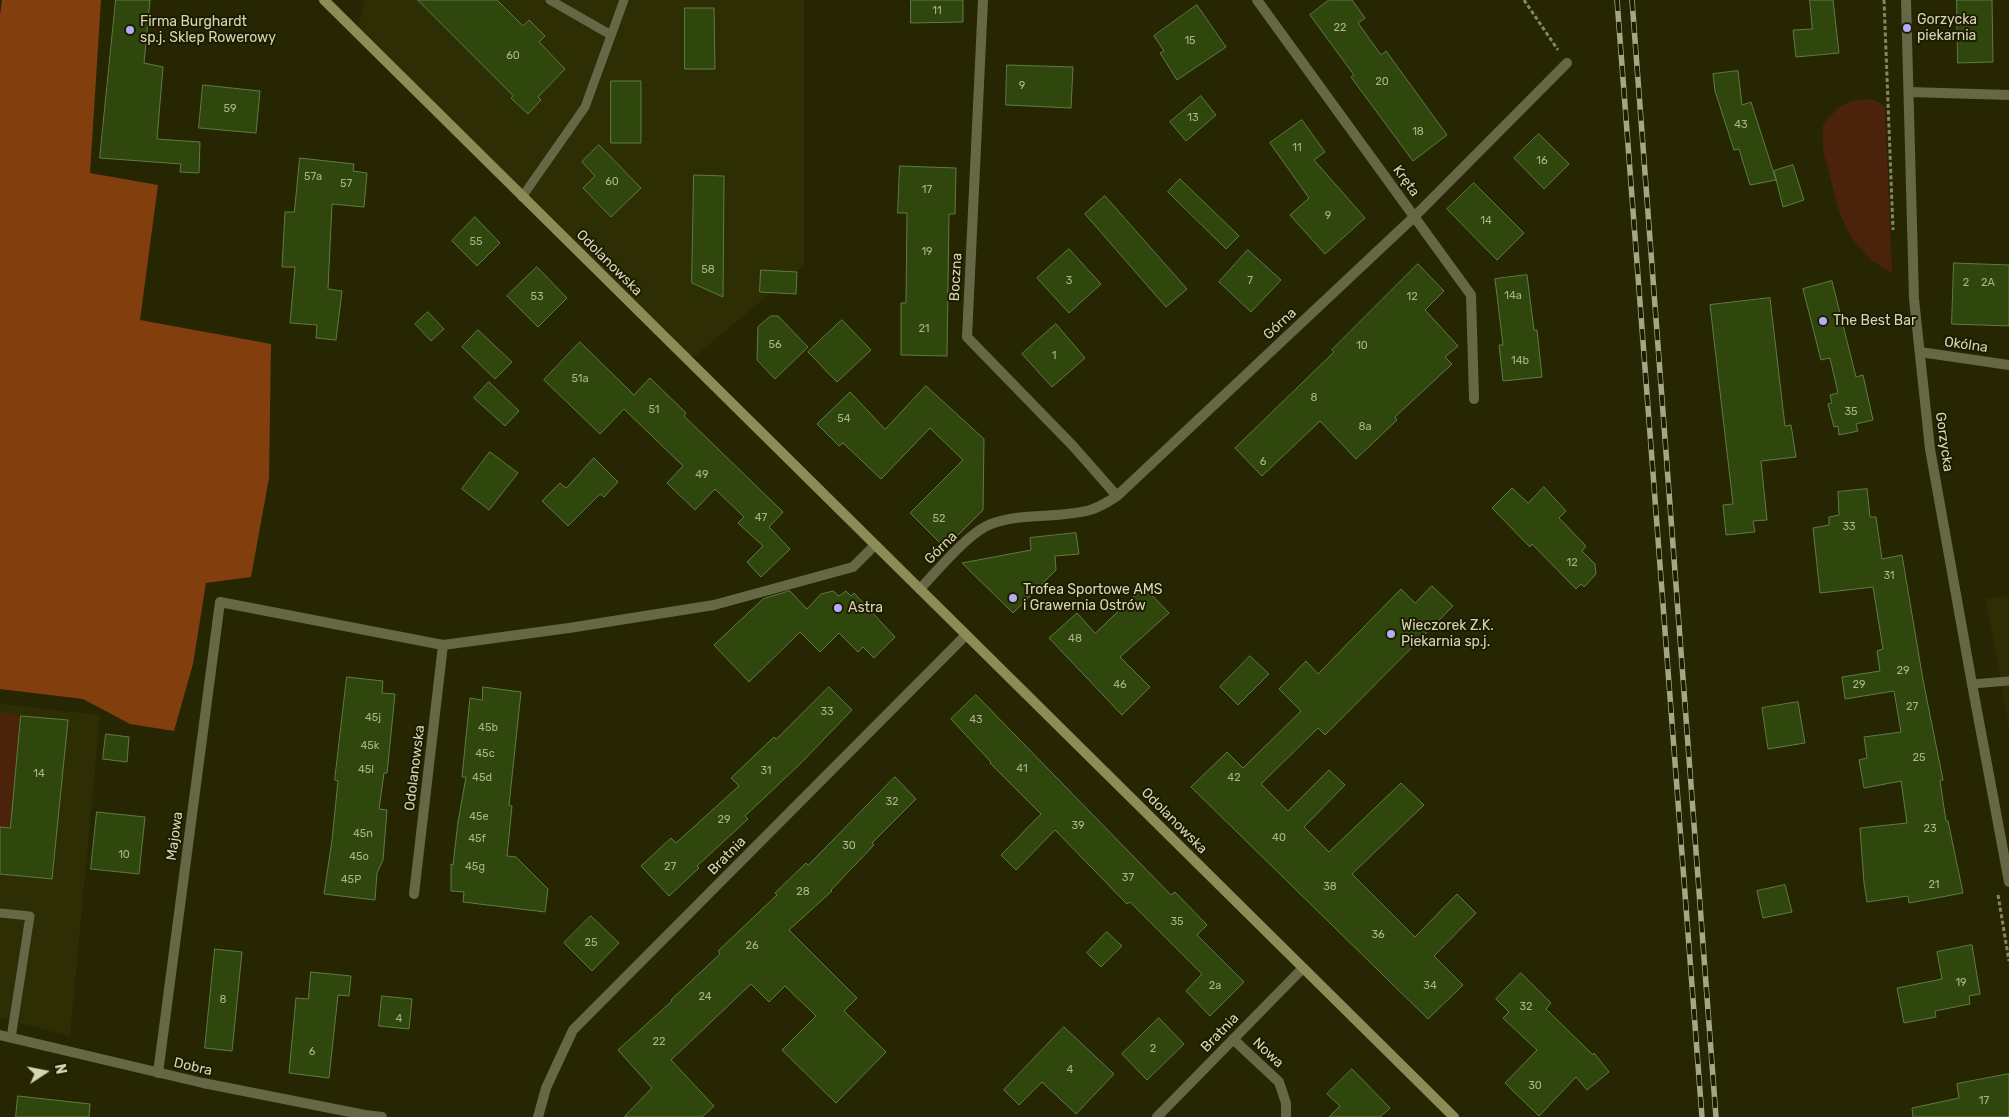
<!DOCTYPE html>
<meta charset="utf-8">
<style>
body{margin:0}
#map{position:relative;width:2009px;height:1117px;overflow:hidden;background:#262603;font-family:Rubik,sans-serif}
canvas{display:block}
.north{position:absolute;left:20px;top:1047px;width:50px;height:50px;-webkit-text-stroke:4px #1d1c00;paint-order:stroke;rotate:79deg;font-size:14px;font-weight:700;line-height:20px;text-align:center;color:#d5d6b6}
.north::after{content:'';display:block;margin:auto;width:18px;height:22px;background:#d5d6b6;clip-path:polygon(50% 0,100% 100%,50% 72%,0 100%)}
</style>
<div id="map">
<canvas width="2009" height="1117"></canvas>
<div class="north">N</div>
</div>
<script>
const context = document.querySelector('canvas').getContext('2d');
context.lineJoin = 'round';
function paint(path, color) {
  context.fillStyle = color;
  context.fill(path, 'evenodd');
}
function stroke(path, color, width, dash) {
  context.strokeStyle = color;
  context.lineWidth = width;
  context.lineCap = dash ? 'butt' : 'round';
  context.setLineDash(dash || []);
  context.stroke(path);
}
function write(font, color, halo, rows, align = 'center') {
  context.font = font + ' Rubik,sans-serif';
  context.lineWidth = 4;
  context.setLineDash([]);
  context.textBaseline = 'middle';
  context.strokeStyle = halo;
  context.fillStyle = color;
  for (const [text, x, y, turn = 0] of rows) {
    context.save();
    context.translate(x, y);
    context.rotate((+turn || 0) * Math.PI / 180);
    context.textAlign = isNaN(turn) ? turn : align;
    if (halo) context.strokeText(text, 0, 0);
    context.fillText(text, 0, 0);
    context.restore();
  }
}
paint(new Path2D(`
 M365 0H804V265L689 361 357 33Z
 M2009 596V728L1986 599Z
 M0 704 100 715 70 1036 0 1018Z`), '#2e2e05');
paint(new Path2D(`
 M1872 99 1885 106 1892 273 1871 260 1853 240 1840 215 1823 150V124C1841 105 1844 100 1872 99Z
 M0 712 21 716 10 828 0 827Z`), '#4b230a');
paint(new Path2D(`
 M2 0H101L90 173 158 185 140 320 271 344 269 478 251 577 206 583 193 664 174 731 130 724 83 699 0 689V15Z`), '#833e0e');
const building = new Path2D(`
 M116 0H150L144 63 163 67 157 139 200 142 199 173 180 172 181 164 100 158Z
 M418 0H497L523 26 529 20 545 36 539 42 565 69 538 97 541 100 528 114 511 98 513 96Z
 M911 0H963V22L911 23Z
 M1329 0H1352L1365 18 1358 23 1381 55 1386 51 1447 135 1413 161 1351 77 1354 75 1310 15Z
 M1810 0H1833L1839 53 1796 57 1793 30 1812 29Z
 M1957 0H1992L1993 62 1958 63Z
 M1197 5 1226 47 1177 80 1160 53 1164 51 1154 36Z
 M685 8H714L715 69H685Z
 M1007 65 1073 67 1071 108 1006 105Z
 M1738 71 1742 105 1751 102 1776 180 1750 185 1739 149 1734 150 1715 91 1713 74Z
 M611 81H641V143H611Z
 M203 85 260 91 256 133 199 128Z
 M1201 96 1216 115 1186 141 1170 122Z
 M1302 120 1325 152 1314 160 1365 218 1325 254 1290 215 1309 198 1270 143Z
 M1539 134 1569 164 1544 189 1514 158Z
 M599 145 641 188 611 217 583 188 595 176 582 162Z
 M300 158 354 164 353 171 367 173 364 207 332 204 328 289 342 291 336 340 316 338 317 325 290 323 295 267H282L285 212H294Z
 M1793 165 1804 200 1783 207 1774 171Z
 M900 166 956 168 955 214H949L947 356 901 355V303H906L907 213H898Z
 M694 175 724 176 723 297 692 283Z
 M1180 179 1239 236 1226 249 1168 192Z
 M1474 183 1524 233 1497 260 1447 209Z
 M1105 196 1187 289 1166 307 1085 214Z
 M475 217 500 243 477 266 452 241Z
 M1069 249 1101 284 1069 313 1037 278Z
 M1248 250 1281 280 1251 312 1219 282Z
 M1954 263 2009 265V326L1952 324Z
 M1418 264 1444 291 1425 310 1458 346 1445 357 1452 364 1395 417 1397 420 1356 459 1320 421 1262 476 1235 448 1334 352 1332 350Z
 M537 267 567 298 538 327 507 296Z
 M761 270 797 272 796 294 760 292Z
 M1527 275 1534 330H1537L1542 377 1503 381 1499 345H1503L1495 279Z
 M1832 281 1856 377 1863 375 1873 420 1856 424 1858 431 1839 435 1838 426 1834 427 1828 404 1832 403 1830 395 1838 393 1830 358 1821 360 1803 289Z
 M1770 298 1785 426 1791 425 1796 457 1761 461 1767 520 1753 521 1755 532 1726 535 1723 505 1733 504 1710 305Z
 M428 312 444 329 431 341 415 324Z
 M771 316H778L808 347 775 379 757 360 758 327Z
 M842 320 871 350 837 382 808 352Z
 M1056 324 1085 358 1052 387 1022 354Z
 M478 330 512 362 495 379 462 347Z
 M580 342 634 395 650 378 686 413 684 416 783 512 769 527 790 549 761 577 747 562 763 546 738 523 744 517 715 489 695 510 667 483 683 466 624 409 600 434 544 380Z
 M489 382 519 411 505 426 474 398Z
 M926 386 984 439 983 510 945 548 910 513 963 460 930 428 881 479 843 443 839 446 817 424 850 392 885 429Z
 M490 452 518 473 489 510 462 489Z
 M594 458 618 482 604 497 600 494 568 526 542 501 560 483 566 488Z
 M1544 487 1566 511 1559 518 1586 546 1582 551 1595 564 1596 574 1584 587 1581 584 1576 589 1532 544 1530 547 1492 508 1512 488 1528 503Z
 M1867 489 1870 517H1876L1882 559 1902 555 1923 680 1943 780 1940 781 1946 821H1948L1963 893 1909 903 1908 896 1867 902 1864 883 1860 828 1907 823 1901 781 1864 788 1859 760 1867 758 1864 737 1901 732 1894 691 1845 699 1842 677 1880 671 1877 651 1883 649 1873 587 1820 593 1813 528 1829 525V517L1839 515 1838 492Z
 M1076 533 1079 554 1055 556 1056 570 1013 613 962 563 1031 550 1030 538Z
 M1432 586 1453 606 1325 735 1318 728 1261 784 1288 811 1329 770 1345 785 1304 827 1329 852 1401 783 1424 805 1352 874 1415 937 1457 894 1476 913 1434 956 1463 985 1428 1019 1191 787 1227 752 1243 768 1301 711 1279 689 1306 661 1318 674 1401 589 1415 603Z
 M1144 587 1169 613 1120 657 1150 687 1122 715 1049 638 1077 613 1095 633Z
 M790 591 807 609 821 594 833 591 839 596 846 591 851 596 854 593 895 637 874 658 863 647 858 652 839 633 820 652 800 632 749 682 714 645 763 599Z
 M1250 656 1269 674 1238 705 1220 687Z
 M347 677 383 681 382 693 395 694 387 773H384L379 809 387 810 383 860 377 873 375 900 324 894 332 840 338 781 335 780Z
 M483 687 521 692 509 805 512 806 507 856 516 857 548 889 545 912 463 902 464 892 451 891V864L453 865 458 822 466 777H462L470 698 482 700Z
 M829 687 852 710 800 764 745 816 748 819 697 866 699 868 669 896 641 866 671 838 676 843 739 786 731 778 774 737 776 739Z
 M976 695 1171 895 1175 892 1207 925 1197 935 1244 982 1210 1016 1186 991 1202 974 1130 902 1127 904 1055 830 1016 870 1001 855 1041 814 990 763 991 762 951 719Z
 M1798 702 1805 743 1768 749 1762 708Z
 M21 716 68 720 52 879 0 874V827L10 828Z
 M106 734 129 737 127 762 103 759Z
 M895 777 916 799 872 843 874 845 831 890 832 891 789 930 857 998 844 1011 886 1052 836 1103 782 1050 816 1016 785 986 769 1002 751 984 671 1060 714 1106 702 1117H624L652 1088 618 1050 672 1001 671 1000 720 954 718 951 777 895 775 893 806 863 808 865Z
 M97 812 145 817 139 874 91 869Z
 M1785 885 1792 912 1763 918 1757 891Z
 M591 916 619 943 592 971 564 943Z
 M1107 932 1122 946 1101 967 1087 953Z
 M1972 945 1980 994 1969 996 1970 1004 1935 1011 1936 1017 1904 1023 1897 988 1942 979 1937 952Z
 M215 949 242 952 232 1051 205 1048Z
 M311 972 351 976 349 996 338 995 329 1078 289 1073 296 998 308 999Z
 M1521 973 1551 1003 1546 1009 1593 1055 1594 1053 1609 1072 1587 1090 1576 1077 1539 1116 1505 1083 1537 1050 1503 1018 1509 1012 1496 999Z
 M382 996 412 999 409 1029 379 1026Z
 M1159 1018 1184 1044 1147 1080 1122 1054Z
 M1064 1027 1114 1074 1076 1114 1042 1082 1019 1105 1004 1090Z
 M1352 1069 1390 1108 1380 1117H1329L1340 1106 1327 1094Z
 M2009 1074V1117H1913L1912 1108 1959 1098 1957 1084Z
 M18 1096 90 1104 89 1117H16Z`);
paint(building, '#2f470c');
stroke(building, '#607b42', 1);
stroke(new Path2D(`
 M1524 0 1558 50
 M1884 0 1893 230
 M1998 895 2009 961`), '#848563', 3, [4, 2.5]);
stroke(new Path2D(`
 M550 0 611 35
 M522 197 585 107 624 0
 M1972 684 2009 681
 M0 913 30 916 11 1038`), '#666745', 9);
stroke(new Path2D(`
 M983 0 967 337 1073 446 1117 496
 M1257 0 1471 295 1474 399
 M1909 92 2009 95
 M1920 352 2009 365
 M920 589C937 571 969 532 991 524 1022 512 1058 519 1090 510 1100 507 1108 502 1117 496L1415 216 1567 63
 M414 894 443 645
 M0 1035 203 1083 365 1115 382 1117
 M1233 1039 1279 1082 1286 1103V1117
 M158 1073 220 602 443 645 569 628 714 605 853 567 875 545
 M538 1117 546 1088 573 1030 966 635
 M1157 1117 1303 968`), '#666745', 10);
stroke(new Path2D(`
 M1906 0 1914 299 1930 449 1972 684 2009 882`), '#666745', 10);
stroke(new Path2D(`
 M324 0 1454 1117`), '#8b8c56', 10);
const rail = new Path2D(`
 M1617 0 1702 1117
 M1632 0 1716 1117`);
stroke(rail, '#a5a685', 5.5);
stroke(rail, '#1d1c00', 4, [11]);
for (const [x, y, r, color] of [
 [1907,28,5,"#b5acf8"],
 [130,30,5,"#b5acf8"],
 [1823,321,5,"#b5acf8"],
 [1013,598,5,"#b5acf8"],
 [838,608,5,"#b5acf8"],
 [1391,634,5,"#b5acf8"]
]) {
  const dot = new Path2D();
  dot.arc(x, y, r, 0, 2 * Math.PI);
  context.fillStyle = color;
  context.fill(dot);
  stroke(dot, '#1d1c00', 2);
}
write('11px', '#acb28c', null, [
 ["11",937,11],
 ["22",1340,28],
 ["15",1190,41],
 ["60",513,56],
 ["20",1382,82],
 ["9",1022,86],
 ["59",230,109],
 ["13",1193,118],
 ["43",1741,125],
 ["18",1418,132],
 ["11",1297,148],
 ["16",1542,161],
 ["57a",313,177],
 ["60",612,182],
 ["57",346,184],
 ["17",927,190],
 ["9",1328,216],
 ["14",1486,221],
 ["55",476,242],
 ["19",927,252],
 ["58",708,270],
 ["3",1069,281],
 ["7",1250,281],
 ["2",1966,283],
 ["2A",1988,283],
 ["14a",1513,296],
 ["53",537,297],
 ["12",1412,297],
 ["21",924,329],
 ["56",775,345],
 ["10",1362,346],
 ["1",1054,356],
 ["14b",1520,361],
 ["51a",580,379],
 ["8",1314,398],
 ["51",654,410],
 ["35",1851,412],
 ["54",844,419],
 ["8a",1365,427],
 ["6",1263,462],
 ["49",702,475],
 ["47",761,518],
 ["52",939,519],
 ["33",1849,527],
 ["12",1572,563],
 ["31",1889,576],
 ["48",1075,639],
 ["29",1903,671],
 ["46",1120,685],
 ["29",1859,685],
 ["27",1912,707],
 ["33",827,712],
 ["45j",373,718],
 ["43",976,720],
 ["45b",488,728],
 ["45k",370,746],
 ["45c",485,754],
 ["25",1919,758],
 ["41",1022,769],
 ["45l",366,770],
 ["31",766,771],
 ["14",39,774],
 ["45d",482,778],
 ["42",1234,778],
 ["32",892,802],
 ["45e",479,817],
 ["29",724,820],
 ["39",1078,826],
 ["23",1930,829],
 ["45n",363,834],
 ["40",1279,838],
 ["45f",477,839],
 ["30",849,846],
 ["10",124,855],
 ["45o",359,857],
 ["45g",475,867],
 ["27",670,867],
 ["37",1128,878],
 ["45P",351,880],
 ["21",1934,885],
 ["38",1330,887],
 ["28",803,892],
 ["35",1177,922],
 ["36",1378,935],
 ["25",591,943],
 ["26",752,946],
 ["19",1961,983],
 ["2a",1215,986],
 ["34",1430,986],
 ["24",705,997],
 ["8",223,1000],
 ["32",1526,1007],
 ["4",399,1019],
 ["22",659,1042],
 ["2",1153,1049],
 ["6",312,1052],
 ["4",1070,1070],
 ["30",1535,1086],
 ["17",1984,1101]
]);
write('14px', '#d5d6b6', '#1d1c00', [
 ["Gorzycka",1917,20],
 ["piekarnia",1917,36],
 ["Firma Burghardt",140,22],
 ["sp.j. Sklep Rowerowy",140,38],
 ["The Best Bar",1833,321],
 ["Trofea Sportowe AMS",1023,590],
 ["i Grawernia Ostrów",1023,606],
 ["Astra",848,608],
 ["Wieczorek Z.K.",1401,626],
 ["Piekarnia sp.j.",1401,642]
], 'left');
write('14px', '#d5d6b6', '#1d1c00', [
 ["Kręta",1406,181,54],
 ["Odolanowska",609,263,45],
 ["Boczna",956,277,-87],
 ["Górna",1280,324,-43],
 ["Okólna",1966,345,8],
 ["Gorzycka",1944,442,82],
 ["Górna",941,548,-45],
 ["Odolanowska",415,768,-83],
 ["Odolanowska",1174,821,45],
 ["Majowa",175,836,-82],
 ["Bratnia",727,856,-45],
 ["Bratnia",1220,1033,-46],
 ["Nowa",1268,1053,43],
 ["Dobra",193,1067,13]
]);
</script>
